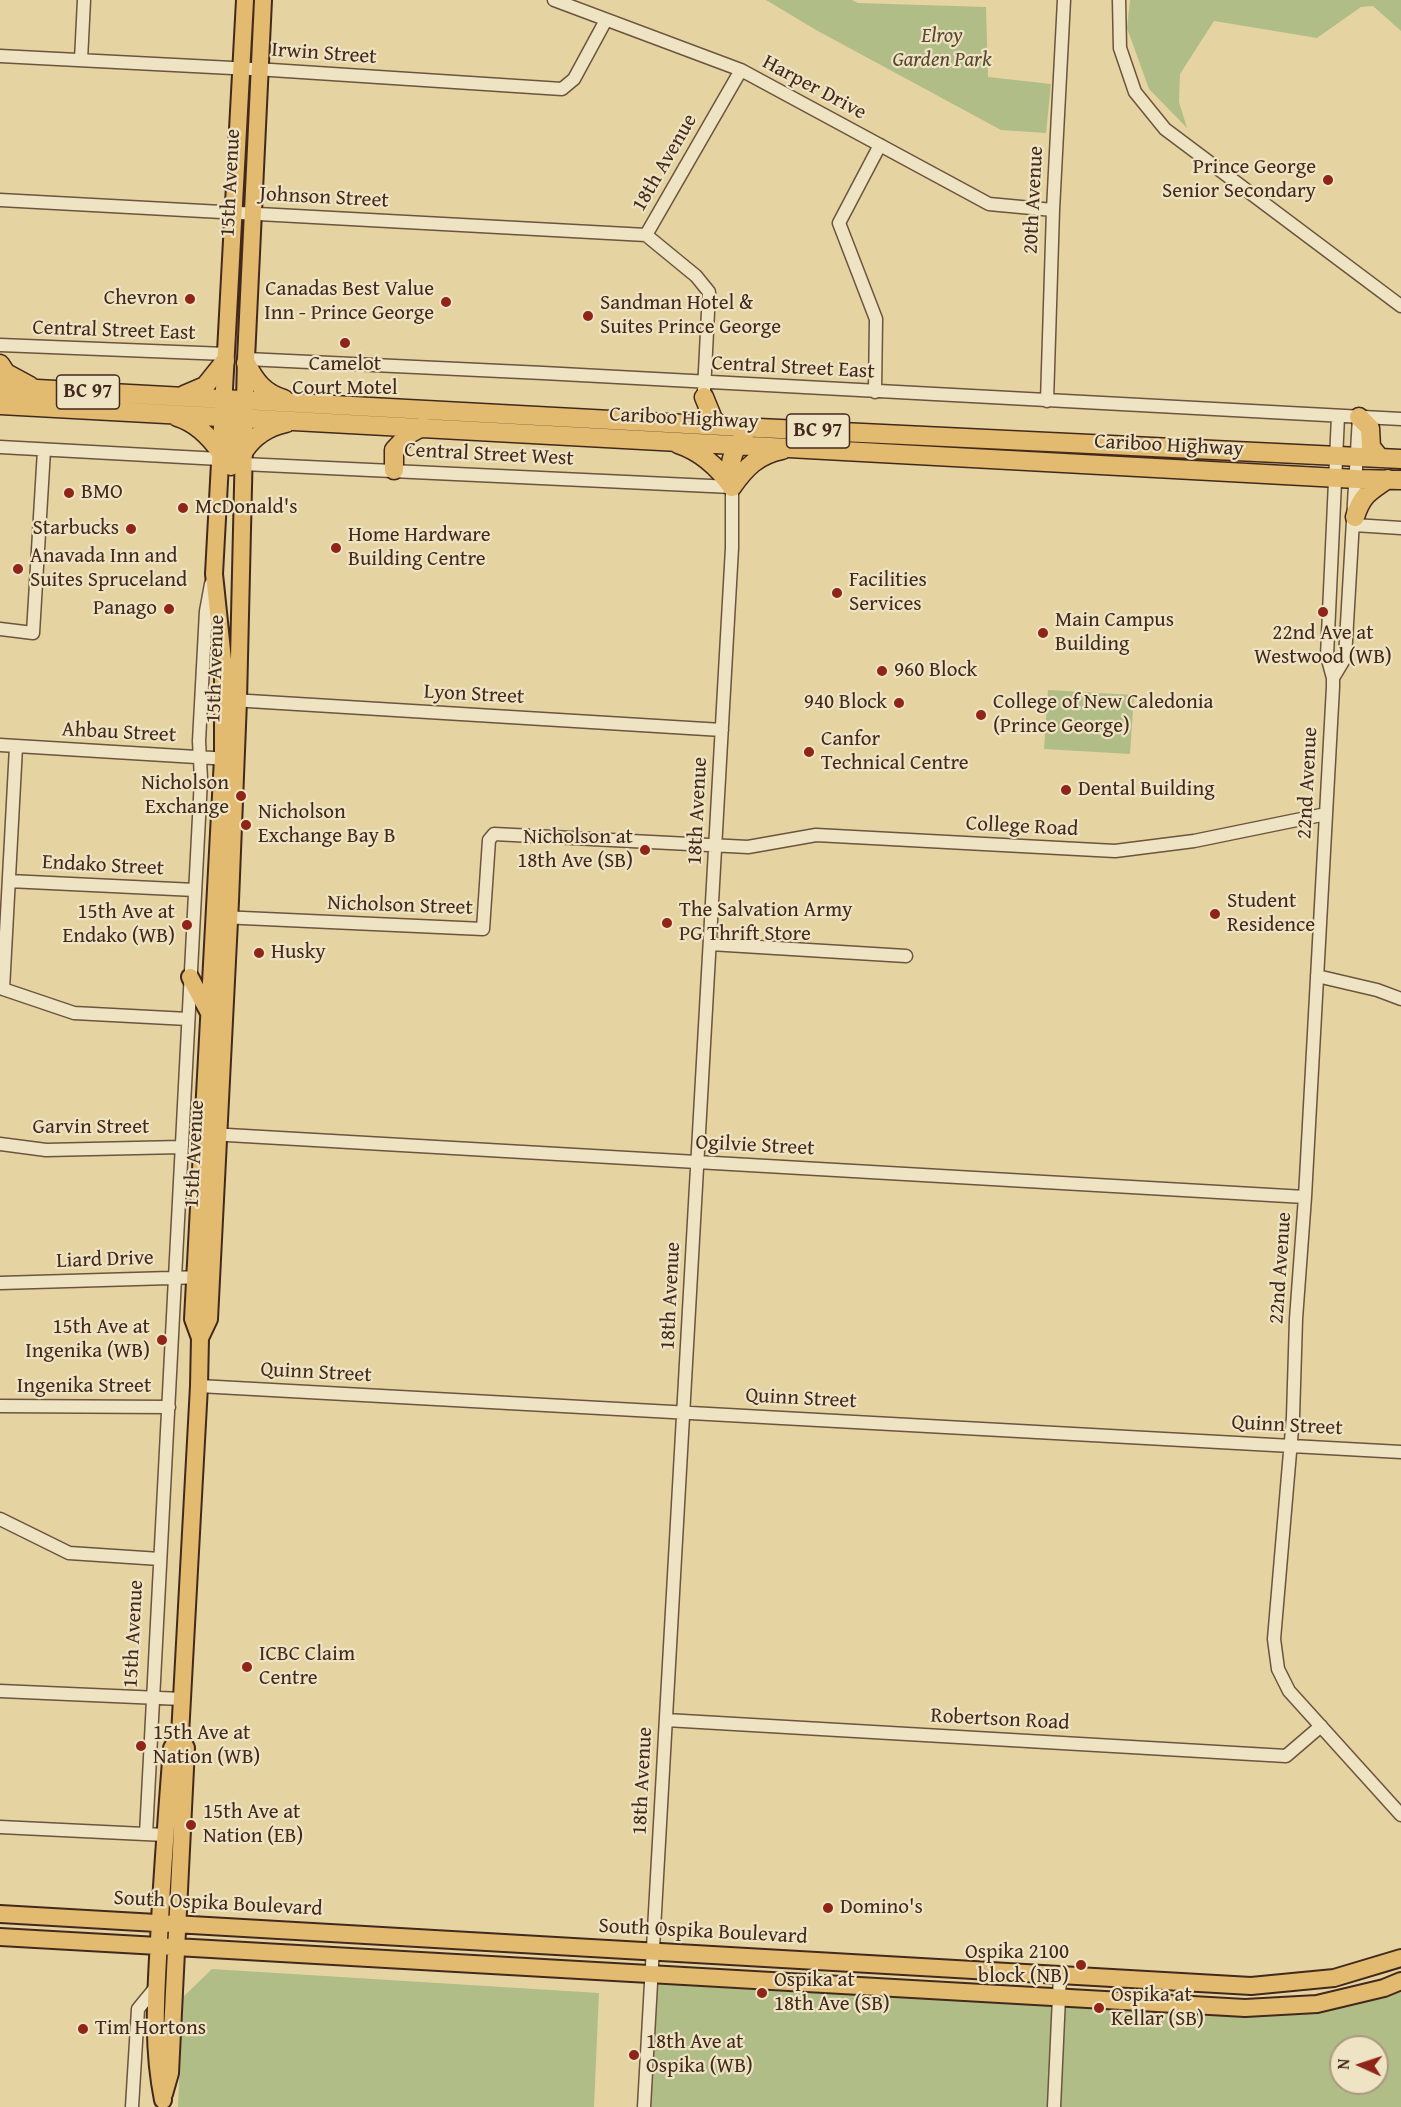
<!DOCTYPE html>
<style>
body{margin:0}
#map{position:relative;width:1401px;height:2107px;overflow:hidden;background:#e5d4a1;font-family:"Gentium Book Plus",serif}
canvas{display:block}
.north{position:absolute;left:1329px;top:2035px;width:60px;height:60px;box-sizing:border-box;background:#eee3c2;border:2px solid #aa9980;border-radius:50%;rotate:273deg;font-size:16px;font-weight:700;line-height:24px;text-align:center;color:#43291d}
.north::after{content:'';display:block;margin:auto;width:21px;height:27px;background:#8f2418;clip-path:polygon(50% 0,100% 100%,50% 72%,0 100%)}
</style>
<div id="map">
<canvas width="1401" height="2107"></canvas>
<div class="north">N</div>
</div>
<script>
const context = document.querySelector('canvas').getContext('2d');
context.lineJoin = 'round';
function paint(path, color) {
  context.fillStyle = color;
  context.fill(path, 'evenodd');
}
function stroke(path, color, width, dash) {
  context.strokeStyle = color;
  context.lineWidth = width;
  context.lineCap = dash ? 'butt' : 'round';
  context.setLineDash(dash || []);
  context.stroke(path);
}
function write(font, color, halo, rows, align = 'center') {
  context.font = font + ' "Gentium Book Plus",serif';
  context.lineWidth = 4.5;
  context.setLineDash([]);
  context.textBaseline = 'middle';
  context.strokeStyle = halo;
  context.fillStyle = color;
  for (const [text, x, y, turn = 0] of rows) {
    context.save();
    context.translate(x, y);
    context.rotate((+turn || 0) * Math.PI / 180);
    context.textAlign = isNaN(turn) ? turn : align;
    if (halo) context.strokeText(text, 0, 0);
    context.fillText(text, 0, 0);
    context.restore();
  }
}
paint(new Path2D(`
 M766 0H852L858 3 986 7 988 77 1051 84 1046 133 1001 130 816 30Z
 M1130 0H1401V31L1373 6 1361 7 1317 38 1214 21 1180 74 1179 102 1187 128 1149 89 1127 28Z
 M1048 690 1134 695 1130 754 1044 749Z
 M212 1969 599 1993 594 2107H178L183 1997Z
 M653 1975 1049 1998 1312 2001 1401 1982V2107H646ZM1341 2047H1377V2083H1341Z`), '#b1bd87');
const minor = new Path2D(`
 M554 0 741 70 989 204 1053 210
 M1119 0 1120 48 1135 92 1165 129 1401 306
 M0 56 271 70 562 89 574 79 606 20
 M81 60 84 0
 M0 200 646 235
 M646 235 696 276 709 292 704 391
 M646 235 741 70
 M0 345 226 354
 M246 359 543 373 1401 419
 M875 392 876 319 839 223 880 145
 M1047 401 1053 210 1064 0
 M1338 416 1327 656 1333 678V687L1305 1197 1296 1319 1293 1417 1274 1639 1278 1669 1289 1691 1401 1815
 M0 447 220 459
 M243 464 732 487V548L644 2107
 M1354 525 1401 528
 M0 629 33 633 44 450
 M1333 678 1345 658 1359 417
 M232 700 722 730
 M0 745 229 759
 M16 747 3 989 74 1013 188 1019
 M9 881 195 890
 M221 917 483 929 489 840 494 834 748 847 816 835 1115 851 1194 841 1326 814
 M710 944 906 956
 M1317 976 1377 990 1401 999
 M210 1134 1305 1197
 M0 1144 46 1150 181 1147
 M0 1283 204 1277
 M199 1386 1401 1452
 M0 1406 169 1407
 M0 1519 69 1553 160 1559
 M0 1691 182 1699
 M666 1720 1286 1756 1321 1726
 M0 1827 165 1835
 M146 1834 201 779 199 741 206 611 211 584
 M132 2107 138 2009 156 1987
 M1054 2107 1060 1975`);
const major = new Path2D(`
 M190 977 208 1011
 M200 1338 193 1319 223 758V660L214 574 245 0
 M0 1914 1251 1986 1334 1978 1401 1958
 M0 1937 1245 2008 1317 2004 1384 1988 1401 1981
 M164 2094 170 2073 186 1748 180 1735
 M163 2100C152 2045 156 1995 159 1940 162 1876 167 1812 172 1748L180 1735 199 1386 200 1338 209 1319 230 901 238 701 246 359 263 0`);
const highway = new Path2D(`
 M246 363C255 381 264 393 284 399
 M0 364 6 373 30 386
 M0 387 759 428 1401 459
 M184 395 205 386 225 361
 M704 397 713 419 720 426
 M0 405 1357 479 1401 480
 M177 417C197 423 210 437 221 453
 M1359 417 1370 428 1371 447 1380 458
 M678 444C702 452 718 467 732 487
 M244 451C254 436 267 427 286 423
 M231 466 235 417V409L232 406
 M394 470V450L409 434 422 427
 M732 487C746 467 758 455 782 450
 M732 487C728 466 731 452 744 436
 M1355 517C1362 495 1369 492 1388 479`);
stroke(minor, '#6c543e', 15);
stroke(major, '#43291d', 20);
stroke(highway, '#43291d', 21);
stroke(minor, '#eee3c2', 12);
stroke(major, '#e2ba70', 16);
stroke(highway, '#e2ba70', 18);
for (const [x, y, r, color] of [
 [1328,180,6,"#8f2418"],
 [190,299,6,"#8f2418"],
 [446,302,6,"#8f2418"],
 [588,316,6,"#8f2418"],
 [345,343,6,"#8f2418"],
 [69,493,6,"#8f2418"],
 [183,508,6,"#8f2418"],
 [131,529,6,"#8f2418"],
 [336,548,6,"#8f2418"],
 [18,569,6,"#8f2418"],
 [837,593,6,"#8f2418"],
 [169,609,6,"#8f2418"],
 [1323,612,6,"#8f2418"],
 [1043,633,6,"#8f2418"],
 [882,671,6,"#8f2418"],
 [899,703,6,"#8f2418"],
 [981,715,6,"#8f2418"],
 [809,752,6,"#8f2418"],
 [1066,790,6,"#8f2418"],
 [241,796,6,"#8f2418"],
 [246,825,6,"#8f2418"],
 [645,850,6,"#8f2418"],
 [1215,914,6,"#8f2418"],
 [667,923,6,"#8f2418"],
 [187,925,6,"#8f2418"],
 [259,953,6,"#8f2418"],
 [162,1340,6,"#8f2418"],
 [247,1667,6,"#8f2418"],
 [141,1746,6,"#8f2418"],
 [191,1825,6,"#8f2418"],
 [828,1908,6,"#8f2418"],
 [1081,1965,6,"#8f2418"],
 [762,1993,6,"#8f2418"],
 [1099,2008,6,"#8f2418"],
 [83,2029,6,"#8f2418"],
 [634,2055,6,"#8f2418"]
]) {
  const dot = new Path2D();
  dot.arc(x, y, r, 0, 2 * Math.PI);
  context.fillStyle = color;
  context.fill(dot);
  stroke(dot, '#eee3c2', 2);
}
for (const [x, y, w] of [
 [88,392,63],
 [818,431,63]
]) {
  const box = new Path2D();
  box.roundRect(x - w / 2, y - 17, w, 34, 4.5);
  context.fillStyle = '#eee3c2';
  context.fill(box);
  stroke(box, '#43291d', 1.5);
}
write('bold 20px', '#43291d', null, [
 ["BC 97",88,392],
 ["BC 97",818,431]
]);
write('italic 21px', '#594732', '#eee3c2', [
 ["Elroy",942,37],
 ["Garden Park",942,61]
]);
write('21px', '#43291d', '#eee3c2', [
 ["Irwin Street",324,54,4],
 ["Harper Drive",814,88,28],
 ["18th Avenue",665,163,-60],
 ["15th Avenue",231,183,-87],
 ["Johnson Street",324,198,3],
 ["20th Avenue",1034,200,-87],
 ["Central Street East",114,331,2],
 ["Central Street East",793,368,3],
 ["Cariboo Highway",684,419,3],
 ["Cariboo Highway",1169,446,3],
 ["Central Street West",489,455,3],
 ["15th Avenue",216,669,-88],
 ["Lyon Street",474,695,3],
 ["Ahbau Street",119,733,3],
 ["22nd Avenue",1308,783,-87],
 ["18th Avenue",698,811,-87],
 ["College Road",1022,827,3],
 ["Endako Street",103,866,3],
 ["Nicholson Street",400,906,2],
 ["Garvin Street",91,1128],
 ["Ogilvie Street",755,1146,3],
 ["15th Avenue",195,1154,-87],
 ["Liard Drive",105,1260,-2],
 ["22nd Avenue",1281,1268,-86],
 ["18th Avenue",671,1296,-87],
 ["Quinn Street",316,1373,3],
 ["Ingenika Street",84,1387],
 ["Quinn Street",801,1399,3],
 ["Quinn Street",1287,1426,3],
 ["15th Avenue",134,1634,-87],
 ["Robertson Road",1000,1720,3],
 ["18th Avenue",643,1781,-87],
 ["South Ospika Boulevard",218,1904,3],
 ["South Ospika Boulevard",703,1932,3]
]);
write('21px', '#43291d', '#eee3c2', [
 ["Prince George",1316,168,"right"],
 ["Senior Secondary",1316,192,"right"],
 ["Canadas Best Value",434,290,"right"],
 ["Inn - Prince George",434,314,"right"],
 ["Chevron",178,299,"right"],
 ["Sandman Hotel &",600,304],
 ["Suites Prince George",600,328],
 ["Camelot",345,365,"center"],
 ["Court Motel",345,389,"center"],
 ["BMO",81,493],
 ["McDonald's",195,508],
 ["Starbucks",119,529,"right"],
 ["Home Hardware",348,536],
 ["Building Centre",348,560],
 ["Anavada Inn and",30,557],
 ["Suites Spruceland",30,581],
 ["Facilities",849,581],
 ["Services",849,605],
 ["Panago",157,609,"right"],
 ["Main Campus",1055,621],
 ["Building",1055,645],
 ["22nd Ave at",1323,634,"center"],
 ["Westwood (WB)",1323,658,"center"],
 ["960 Block",894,671],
 ["940 Block",887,703,"right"],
 ["College of New Caledonia",993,703],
 ["(Prince George)",993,727],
 ["Canfor",821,740],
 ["Technical Centre",821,764],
 ["Nicholson",229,784,"right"],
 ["Exchange",229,808,"right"],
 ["Dental Building",1078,790],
 ["Nicholson",258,813],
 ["Exchange Bay B",258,837],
 ["Nicholson at",633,838,"right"],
 ["18th Ave (SB)",633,862,"right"],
 ["Student",1227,902],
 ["Residence",1227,926],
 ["The Salvation Army",679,911],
 ["PG Thrift Store",679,935],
 ["15th Ave at",175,913,"right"],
 ["Endako (WB)",175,937,"right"],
 ["Husky",271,953],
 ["15th Ave at",150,1328,"right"],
 ["Ingenika (WB)",150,1352,"right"],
 ["ICBC Claim",259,1655],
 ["Centre",259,1679],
 ["15th Ave at",153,1734],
 ["Nation (WB)",153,1758],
 ["15th Ave at",203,1813],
 ["Nation (EB)",203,1837],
 ["Domino's",840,1908],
 ["Ospika 2100",1069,1953,"right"],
 ["block (NB)",1069,1977,"right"],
 ["Ospika at",774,1981],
 ["18th Ave (SB)",774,2005],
 ["Ospika at",1111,1996],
 ["Kellar (SB)",1111,2020],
 ["Tim Hortons",95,2029],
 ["18th Ave at",646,2043],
 ["Ospika (WB)",646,2067]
], 'left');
</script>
